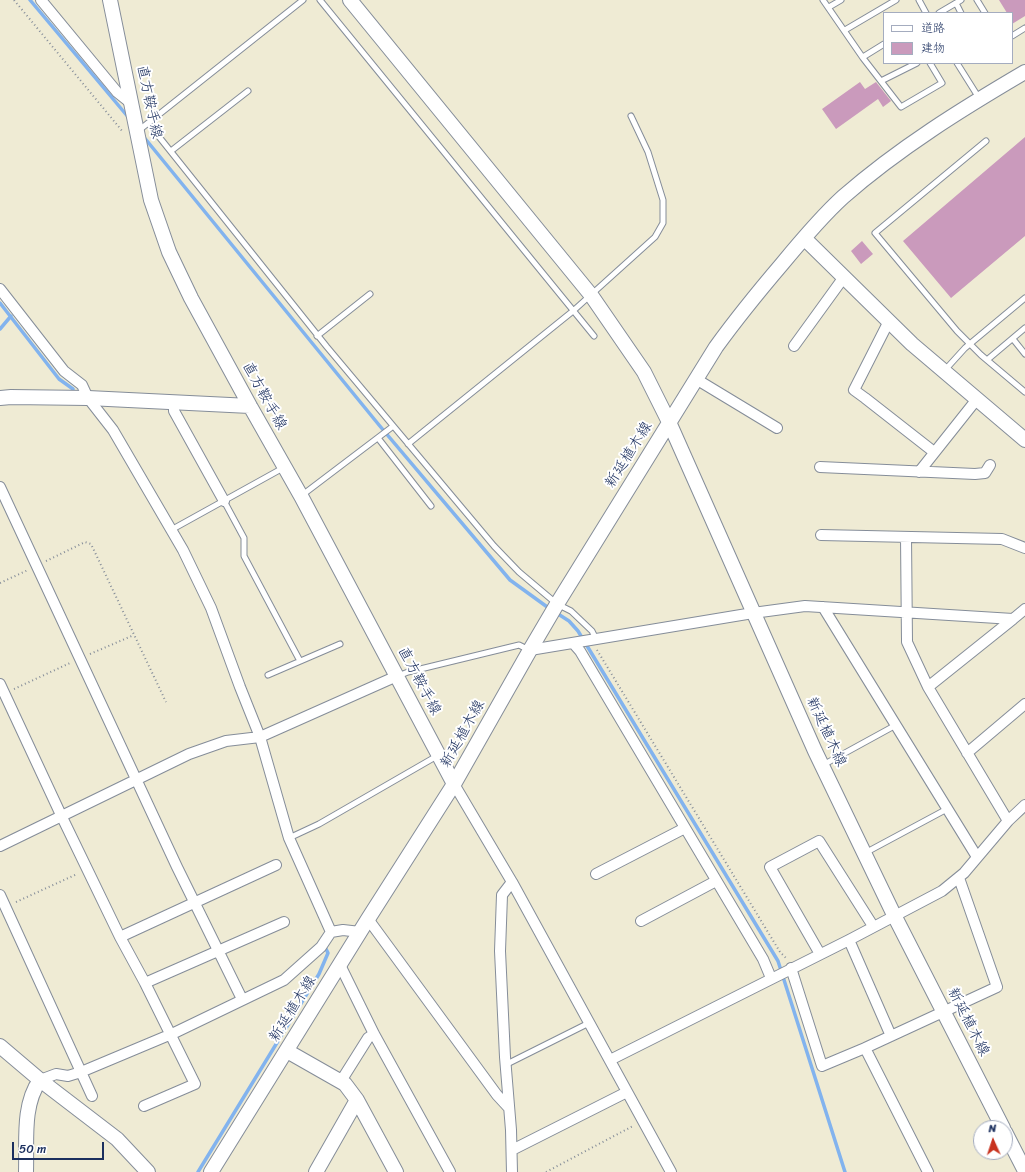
<!DOCTYPE html>
<meta charset="utf-8">
<style>
body{margin:0}
#map{position:relative;width:1025px;height:1172px;overflow:hidden;background:#efebd4;font-family:Sriracha,"Klee One",sans-serif}
canvas{display:block}
.legend{position:absolute;left:883px;top:12px;width:130px;height:52px;box-sizing:border-box;background:#fff;border:1px solid #a4acbf;margin:0;padding:5px 7px;list-style:none;font-size:12px;color:#1b2f5e}
.legend li{display:flex;align-items:center;gap:8px;height:20px}
.legend b{width:20px;border:1px solid #a4acbf}
.north{position:absolute;left:973px;top:1120px;width:40px;height:40px;box-sizing:border-box;background:#fff;border:1px solid #a4acbf;border-radius:50%;rotate:357deg;font-size:11px;font-weight:700;line-height:16px;text-align:center;color:#1b2f5e}
.north::after{content:'';display:block;margin:auto;width:14px;height:18px;background:#c8321e;clip-path:polygon(50% 0,100% 100%,50% 72%,0 100%)}
.scale{position:absolute;left:12px;top:1142px;width:92px;height:18px;box-sizing:border-box;border:2px solid #1b2f5e;border-top:0;padding-left:5px;font-size:12px;line-height:14px;white-space:nowrap;color:#1b2f5e;-webkit-text-stroke:3px #fff;paint-order:stroke}
</style>
<div id="map">
<canvas width="1025" height="1172"></canvas>
<ul class="legend">
<li><b style="height:5px;background:#fff"></b>道路</li>
<li><b style="height:11px;background:#ca9abc"></b>建物</li>
</ul>
<div class="north">N</div>
<div class="scale">50 m</div>
</div>
<script>
const context = document.querySelector('canvas').getContext('2d');
context.lineJoin = 'round';
function stroke(path, color, width, dash) {
  context.strokeStyle = color;
  context.lineWidth = width;
  context.lineCap = dash ? 'butt' : 'round';
  context.setLineDash(dash || []);
  context.stroke(path);
}
function paint(path, color) {
  context.fillStyle = color;
  context.fill(path, 'evenodd');
}
function write(font, color, halo, rows, align = 'center') {
  context.font = font + ' Sriracha,"Klee One",sans-serif';
  context.lineWidth = 4;
  context.setLineDash([]);
  context.textBaseline = 'middle';
  context.strokeStyle = halo;
  context.fillStyle = color;
  for (const [text, x, y, turn = 0] of rows) {
    context.save();
    context.translate(x, y);
    context.rotate((+turn || 0) * Math.PI / 180);
    context.textAlign = isNaN(turn) ? turn : align;
    if (halo) context.strokeText(text, 0, 0);
    context.fillText(text, 0, 0);
    context.restore();
  }
}
stroke(new Path2D(`
 M30 0 129 118
 M143 136 379 425 510 580 550 609
 M0 303 59 379 73 389
 M0 329 11 316
 M555 612 569 621 578 631 778 961 845 1172
 M198 1172 319 974 328 953 326 949`), '#82b3ee', 3.5);
paint(new Path2D(`
 M999 0H1025V16L1012 24V13H1007Z
 M860 82 865 89 876 82 891 101 883 107 878 99 836 129 822 109Z
 M1025 137V236L951 298 903 241Z
 M862 241 873 254 861 264 851 251Z`), '#ca9abc');
const lane = new Path2D(`
 M320 0 594 336
 M823 0 863 58 901 107 942 83 930 63
 M919 0 926 13
 M977 0 985 13
 M956 3 961 13
 M829 7 841 0
 M939 13 961 0
 M845 30 896 0
 M1012 36 1025 28
 M863 57 884 44
 M957 63 979 98
 M881 81 917 63
 M148 123 327 347 494 546 519 572 557 604 571 611 592 631 596 639
 M138 131 303 0
 M986 141 875 233 957 331 981 355 1025 392
 M171 151 248 91
 M317 336 370 294
 M1013 339 1025 354
 M987 360 1025 328
 M945 370 965 348 1025 298
 M378 438 431 506
 M408 444 573 311 655 237 663 223V200L648 152 631 116
 M301 496 392 427
 M224 501 244 538V556L300 661
 M171 530 283 468
 M268 675 340 644
 M398 676 408 672 519 645 529 650
 M823 765 896 725
 M289 838 319 824 437 756
 M865 853 947 809
 M505 1065 589 1023`);
const street = new Path2D(`
 M41 0 117 92 132 104
 M0 289 64 371 82 385 88 398 113 430 183 550 211 608 240 687 260 737 289 838 331 932
 M889 321 854 390 865 398 934 452
 M794 346 844 277
 M696 379 777 428
 M174 403V411L224 501
 M820 467 975 474 985 473 990 465
 M919 472 977 399
 M0 487 177 867 242 999
 M821 535 1002 539 1025 548
 M906 537 907 642 928 687 1008 821
 M823 607 977 857
 M573 643 580 651 763 959 771 978
 M530 650 753 613 805 606 1013 619 1025 609
 M0 684 61 815 120 937 145 983 195 1084 144 1106
 M928 687 1013 619
 M967 753 1025 704
 M454 784 512 882 671 1172
 M0 846 189 754 226 741 260 737 397 676
 M596 874 685 828
 M0 895 92 1096
 M368 919 497 1095 509 1108
 M641 921 716 881
 M120 937 276 865
 M849 940 891 1036
 M820 954 770 867 819 841 873 926
 M340 965 374 1034 450 1172
 M791 968 822 1066 865 1048 997 987 959 878
 M145 983 284 922
 M865 1048 928 1172
 M610 1060 849 940 942 891 964 873 1008 821 1025 805
 M40 1080 56 1074 68 1076 81 1072 174 1033 284 980 321 947 331 932 343 930 360 932
 M341 1081 368 1038 374 1034
 M512 1150 627 1092
 M512 1172 511 1130 505 1057 500 951 502 895 512 882`);
const secondary = new Path2D(`
 M110 0 151 200 169 252 191 298 250 406 301 496 454 784
 M350 0 591 295 644 372 669 422 815 751 894 915 1003 1128
 M804 238 912 344 1025 440
 M0 398 11 397 88 398 250 406
 M0 1046 40 1080 117 1139 148 1172
 M287 1051 345 1084 357 1100 396 1172
 M1005 1132 1025 1171
 M26 1172C27 1142 22 1105 40 1080
 M211 1172 368 919 454 784 530 650 557 604 716 347C737 318 759 291 782 264 801 241 821 217 843 197 899 148 962 109 1025 72
 M316 1172 357 1100`);
stroke(lane, '#858d99', 7);
stroke(street, '#858d99', 12);
stroke(secondary, '#858d99', 16);
stroke(new Path2D(`
 M14 0 123 132
 M46 561 85 542 91 544 166 702
 M0 583 28 570
 M597 650 780 952 786 958
 M90 654 134 635
 M14 689 70 663
 M16 902 77 874
 M546 1172 633 1126`), '#858d99', 2, [1, 3]);
stroke(lane, '#fff', 5);
stroke(street, '#fff', 10);
stroke(secondary, '#fff', 14);
write('15px', '#1b2f5e', '#fff', [
 ["直方鞍手線",149,102,78],
 ["直方鞍手線",264,396,61],
 ["新延植木線",629,455,-58],
 ["直方鞍手線",419,681,62],
 ["新延植木線",826,732,65],
 ["新延植木線",463,734,-61],
 ["新延植木線",293,1009,-58],
 ["新延植木線",968,1022,63]
]);
</script>
